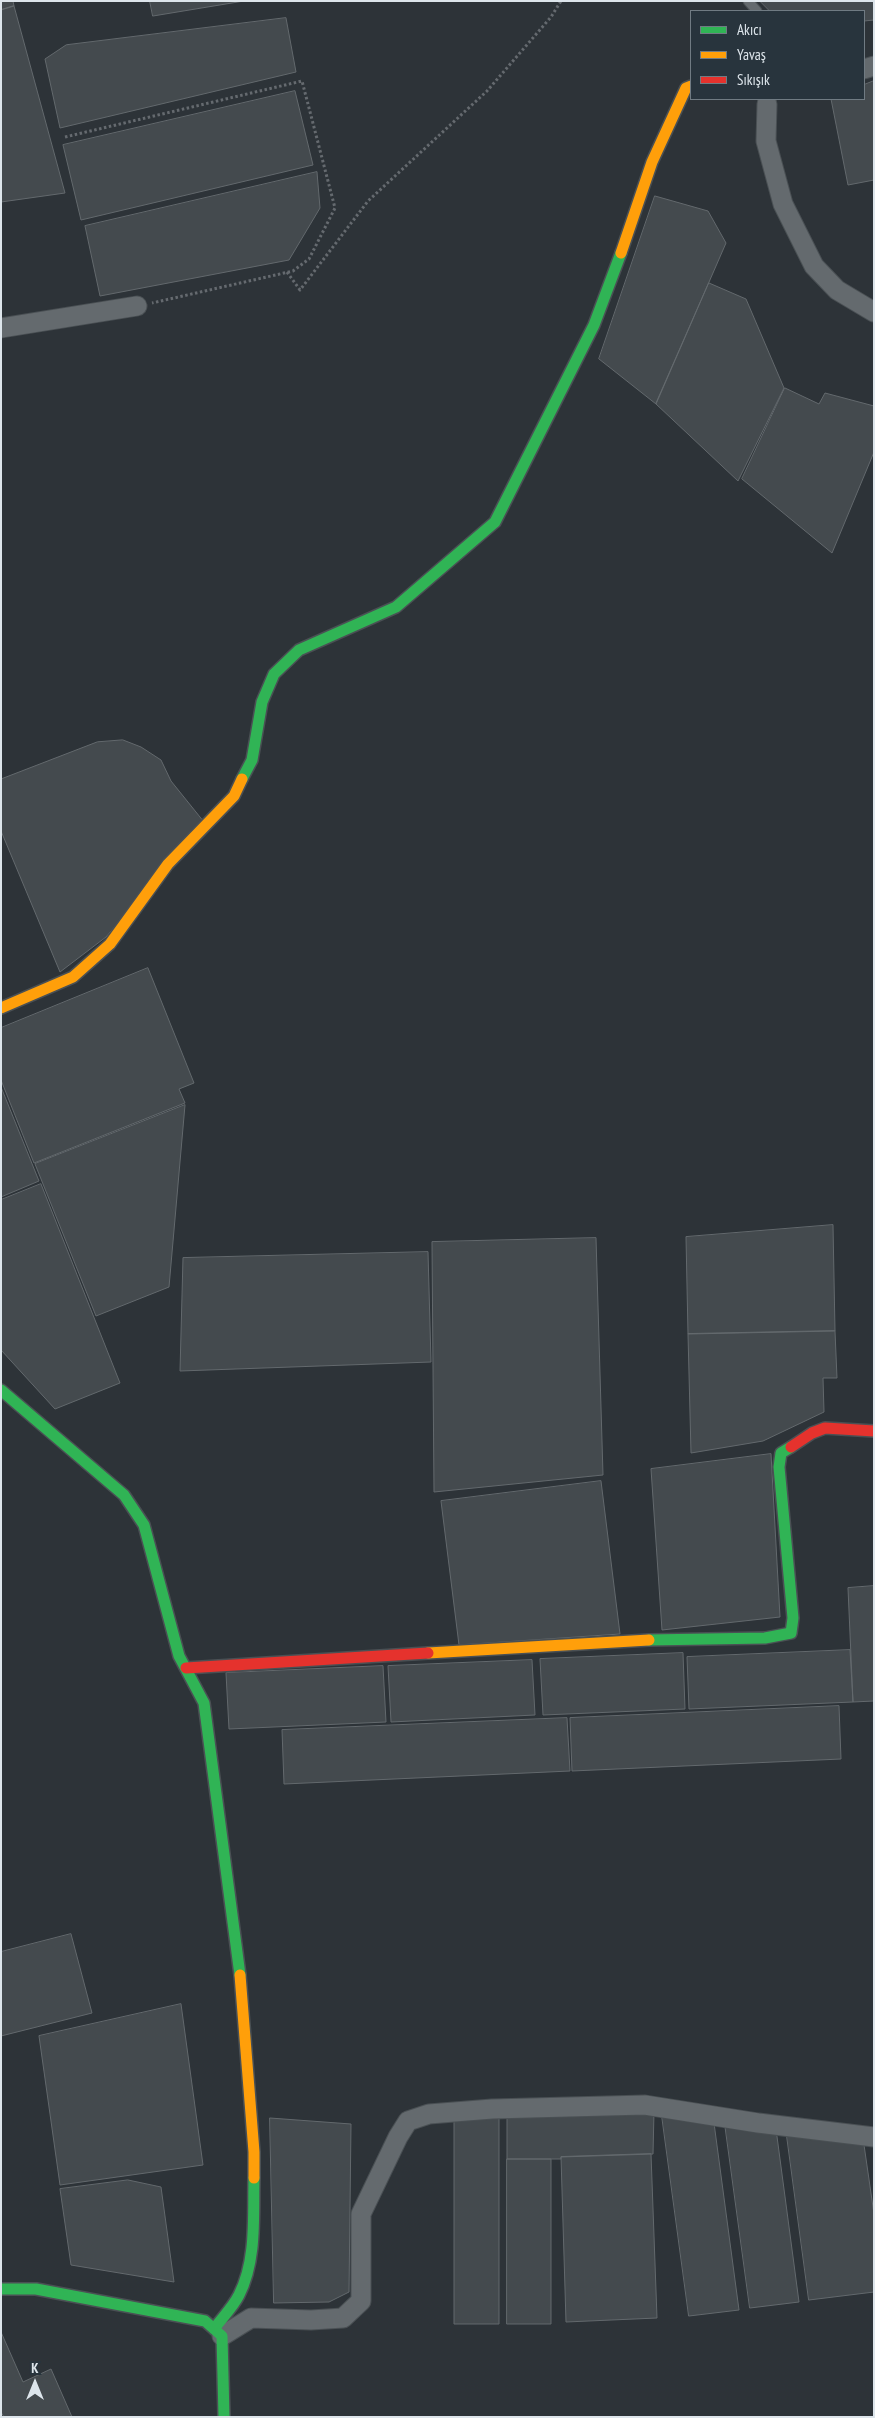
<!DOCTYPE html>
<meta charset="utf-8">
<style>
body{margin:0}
#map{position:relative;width:875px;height:2418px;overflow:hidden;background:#2d3338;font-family:"PT Sans Narrow",sans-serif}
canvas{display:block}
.frame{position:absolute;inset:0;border:2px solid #dde5eb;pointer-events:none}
.legend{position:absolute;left:690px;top:10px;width:175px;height:90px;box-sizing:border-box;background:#28343d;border:1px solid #707b83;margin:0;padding:6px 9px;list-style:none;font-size:15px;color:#dde5eb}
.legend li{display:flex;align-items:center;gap:10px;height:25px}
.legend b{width:25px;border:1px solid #707b83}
.north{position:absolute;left:10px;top:2358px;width:50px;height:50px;-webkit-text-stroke:4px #28343d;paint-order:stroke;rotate:0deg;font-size:14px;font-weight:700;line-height:20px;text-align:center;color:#dde5eb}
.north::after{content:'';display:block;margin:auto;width:18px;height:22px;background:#dde5eb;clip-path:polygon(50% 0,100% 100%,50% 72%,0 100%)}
</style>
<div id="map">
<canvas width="875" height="2418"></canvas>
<div class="frame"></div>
<ul class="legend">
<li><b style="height:6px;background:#30b455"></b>Akıcı</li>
<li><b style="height:6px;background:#ff9f0a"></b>Yavaş</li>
<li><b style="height:6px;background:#e5322d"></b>Sıkışık</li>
</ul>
<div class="north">K</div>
</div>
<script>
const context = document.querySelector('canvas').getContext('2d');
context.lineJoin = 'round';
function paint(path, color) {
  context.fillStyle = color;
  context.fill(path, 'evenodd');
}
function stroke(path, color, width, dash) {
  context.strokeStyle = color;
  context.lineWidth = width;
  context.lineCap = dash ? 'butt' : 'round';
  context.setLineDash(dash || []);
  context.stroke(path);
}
const building = new Path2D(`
 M1 1H13L14 6 1 10Z
 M150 1H244L153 16Z
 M760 1H874V20L864 21V11H770Z
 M14 6 65 193 1 202V10Z
 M286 18 296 72 60 128 45 59 66 45Z
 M874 81V180L848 185 831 99H864V85Z
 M295 91 313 165 81 220 63 145Z
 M317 172 320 208 289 260 100 296 85 226Z
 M655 196 708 211 726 243 656 404 599 359Z
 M709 283 746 299 784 388 738 481 656 404Z
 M785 388 819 404 825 393 874 406V452L832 553 742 479Z
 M123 740 141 747 161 760 171 781 204 822 106 937 60 972 1 831V779L97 742Z
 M148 968 194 1083 179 1089 185 1103 34 1163 1 1080V1028Z
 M1 1087 39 1181 1 1197Z
 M185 1105 169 1287 96 1316 35 1164Z
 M41 1184 120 1383 55 1409 1 1350V1200Z
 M833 1225 835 1331 688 1334 686 1237Z
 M596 1238 603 1475 434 1492 432 1242Z
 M428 1252 431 1362 180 1371 183 1258Z
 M835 1331 837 1378H823L824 1412 763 1441 691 1453 688 1334Z
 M771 1454 780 1617 662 1630 651 1469Z
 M601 1481 620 1634 459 1645 441 1501Z
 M874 1586V1701L853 1702 848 1588Z
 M850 1650 853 1702 689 1709 687 1657Z
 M683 1653 685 1709 543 1715 540 1659Z
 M532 1660 535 1715 391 1722 388 1666Z
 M383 1666 386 1722 229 1729 226 1673Z
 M839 1706 841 1759 572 1771 570 1718Z
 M567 1718 570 1771 284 1784 282 1730Z
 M71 1934 92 2013 1 2036V1952Z
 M181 2004 203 2165 60 2185 39 2036Z
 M654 2112 653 2154 561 2157V2159H507V2115Z
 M472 2116H499V2324H454V2122Z
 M662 2116 714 2123 739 2310 689 2316Z
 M270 2118 351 2124 349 2292 329 2302 274 2303Z
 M725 2124 776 2129 799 2302 750 2308Z
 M786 2129 863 2138 874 2214V2292L809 2300Z
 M651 2154 657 2318 566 2322 561 2157Z
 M507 2159H551V2324H507Z
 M128 2180 161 2187 174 2282 71 2265 60 2189Z
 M1 2332 23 2382 51 2369 72 2417H4L1 2412Z`);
paint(building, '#444a4e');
stroke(building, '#63696d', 1);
const lane = new Path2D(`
 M748 1 757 11`);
const street = new Path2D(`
 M864 69 874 66
 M767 104 766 141 783 204 814 266 837 290 874 312
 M1 328 137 306
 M222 2336 251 2318 311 2320 343 2318 361 2301V2214L398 2137 408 2121 429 2114 492 2109 645 2105 758 2123 874 2137`);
const fast = new Path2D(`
 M242 779 252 760 262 702 274 674 299 650 396 607 495 522 594 325 621 253
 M1 1390 124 1495 144 1525 179 1656 204 1703 240 1975
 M649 1640 765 1638 791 1633 793 1618 779 1467 781 1453 791 1447
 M1 2289H36L205 2321 222 2336 224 2417
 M214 2329C222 2318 233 2307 239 2295 257 2260 253 2215 254 2178`);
const slow = new Path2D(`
 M621 253 652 162 686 88 691 86
 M1 1008 73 977 110 944 168 864 234 796 242 779
 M428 1653 649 1640
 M240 1975 254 2152V2178`);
const jam = new Path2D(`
 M791 1447 812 1433 825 1428 874 1431
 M186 1668 428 1653`);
stroke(lane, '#4a5054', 11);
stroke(street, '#4a5054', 21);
stroke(fast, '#4a5054', 14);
stroke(slow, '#4a5054', 14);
stroke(jam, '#4a5054', 14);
stroke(new Path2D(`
 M65 137 302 81 335 208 309 259 293 271 152 303
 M287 272 300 290 368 201 487 91 551 17 561 1`), '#656a6f', 3, [2.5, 2.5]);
stroke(lane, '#646a6e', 9);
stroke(street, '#646a6e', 19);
stroke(fast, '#30b455', 11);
stroke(slow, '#ff9f0a', 11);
stroke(jam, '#e5322d', 11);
</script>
